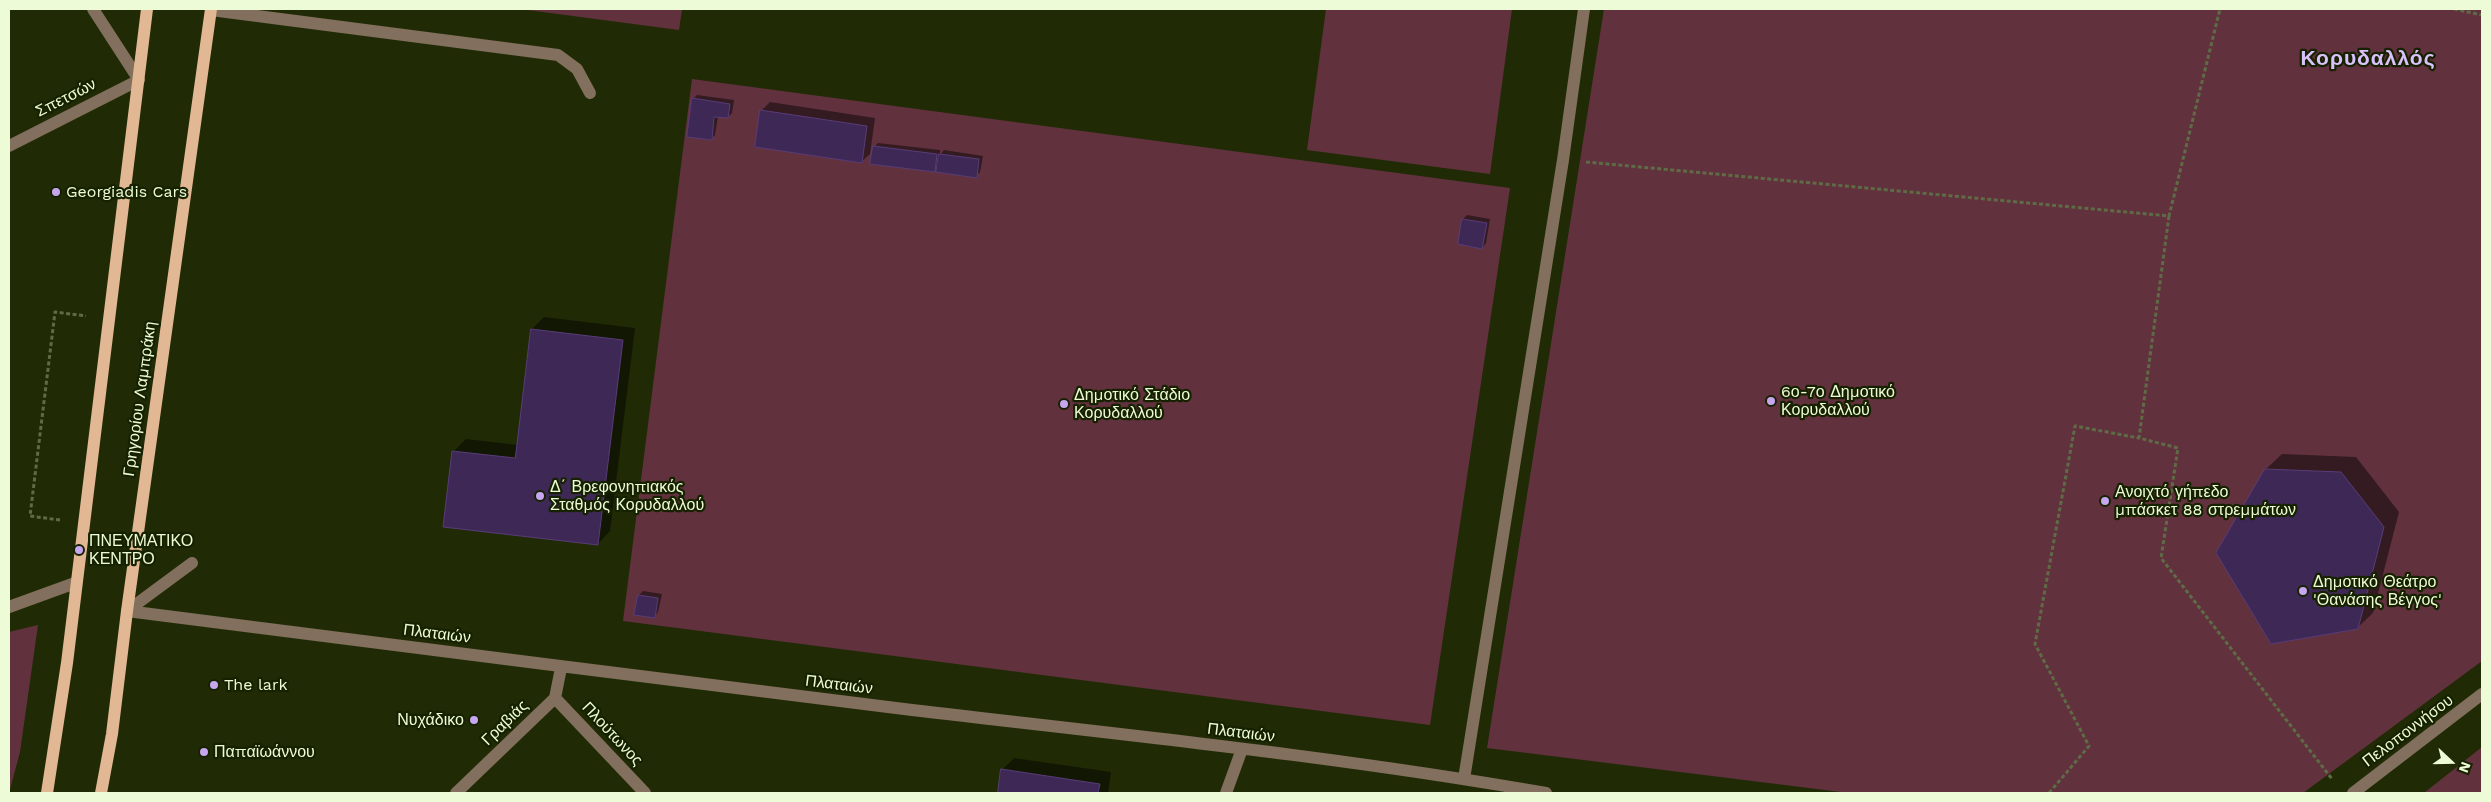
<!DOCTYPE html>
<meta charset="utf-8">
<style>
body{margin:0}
#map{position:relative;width:2491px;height:802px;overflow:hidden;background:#202b05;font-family:"Work Sans",sans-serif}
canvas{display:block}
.frame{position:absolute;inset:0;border:10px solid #edfbd6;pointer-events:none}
.north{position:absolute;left:2426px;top:737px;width:50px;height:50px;-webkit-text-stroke:4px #162100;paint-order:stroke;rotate:111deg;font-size:14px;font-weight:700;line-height:20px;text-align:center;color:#edfbd6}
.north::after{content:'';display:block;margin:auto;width:18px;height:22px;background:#edfbd6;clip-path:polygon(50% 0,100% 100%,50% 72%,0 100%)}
</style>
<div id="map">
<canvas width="2491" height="802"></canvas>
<div class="frame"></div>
<div class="north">N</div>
</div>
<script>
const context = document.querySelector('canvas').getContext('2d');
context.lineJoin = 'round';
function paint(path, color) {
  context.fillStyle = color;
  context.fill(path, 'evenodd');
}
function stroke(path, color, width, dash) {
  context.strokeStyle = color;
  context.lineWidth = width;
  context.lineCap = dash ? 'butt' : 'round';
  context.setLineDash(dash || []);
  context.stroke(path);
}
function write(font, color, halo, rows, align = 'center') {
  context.font = font + ' "Work Sans",sans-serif';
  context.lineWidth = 4.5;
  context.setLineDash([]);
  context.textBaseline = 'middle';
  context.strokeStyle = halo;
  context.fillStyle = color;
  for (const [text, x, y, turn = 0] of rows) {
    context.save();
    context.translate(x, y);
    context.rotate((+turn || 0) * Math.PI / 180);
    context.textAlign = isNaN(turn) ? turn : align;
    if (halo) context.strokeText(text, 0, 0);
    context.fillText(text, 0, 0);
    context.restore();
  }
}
paint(new Path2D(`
 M520 9H682L679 30Z
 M1326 9H1512L1490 174 1307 150Z
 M1604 9H2482V661L2303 793H1849L1487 748Z
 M692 79 1510 188 1430 725 623 621Z
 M38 625 20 752 9 793V632Z
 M2482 747V793H2424Z`), '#62313e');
paint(new Path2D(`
 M697 95 734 100 732 113 728 117 718 116 715 135 711 139 693 99Z
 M770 102 875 118 870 154 861 162 756 146 762 110Z
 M878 143 940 150V155L944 150 983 156 980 172 976 176 938 166 934 171 874 147Z
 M1467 215 1490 219 1486 243 1482 248 1459 243 1463 219Z
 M544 317 635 328 610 531 598 544 453 452 466 439 518 445 532 329Z
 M2282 454 2356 457 2399 512 2373 613 2357 628 2266 469Z
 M643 591 662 594 658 612 654 617 639 595Z
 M1014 758 1111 772 1108 793H999L1002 770Z`), '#0007');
const building = new Path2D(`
 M692 98 730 104 728 118 714 117 712 140 687 137Z
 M760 110 867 126 862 163 755 147Z
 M873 146 937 154 935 172 870 164Z
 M939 154 979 159 977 178 936 172Z
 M1462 219 1487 223 1482 249 1458 244Z
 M531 329 623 340 598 545 443 527 452 451 515 458Z
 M2265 469 2341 472 2384 527 2358 629 2271 644 2216 553Z
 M638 595 658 598 655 618 634 615Z
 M1001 769 1100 784 1098 793H998Z`);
paint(building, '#3e2956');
stroke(building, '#583c77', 1);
stroke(new Path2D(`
 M2454 9 2482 15
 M1586 162 2169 216 2220 9
 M2169 216 2139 438 2178 448 2161 558 2332 779
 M60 520 30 516 55 312 86 316
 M2049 793 2089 746 2035 644 2075 426 2139 438`), '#5f6b45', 3, [4, 2.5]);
stroke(new Path2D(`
 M211 10 558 55 577 69 590 93
 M9 146 139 80 93 9
 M9 607 75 583
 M127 611C389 644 650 678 912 710 1124 735 1336 756 1546 793
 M127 611 192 563
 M555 698 645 793
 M1464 779 1563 160 1584 9
 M456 793 555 698 561 668
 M1226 793 1242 749
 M2353 793 2482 694`), '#826f5d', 12);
stroke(new Path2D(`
 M47 793 67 663 147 9
 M101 793 112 734 127 611 211 9`), '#e1b893', 12);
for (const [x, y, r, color] of [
 [56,192,5,"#c7a6f0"],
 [1771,401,5,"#c7a6f0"],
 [1064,404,5,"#c7a6f0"],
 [540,496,5,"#c7a6f0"],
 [2105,501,5,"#c7a6f0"],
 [79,550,5,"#c7a6f0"],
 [2303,591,5,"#c7a6f0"],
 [214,685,5,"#c7a6f0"],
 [474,720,5,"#c7a6f0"],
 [204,752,5,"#c7a6f0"]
]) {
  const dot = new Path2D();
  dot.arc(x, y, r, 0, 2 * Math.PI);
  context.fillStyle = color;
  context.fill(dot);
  stroke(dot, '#162100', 2);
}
write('16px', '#edfbd6', '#162100', [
 ["Σπετσών",66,98,-27],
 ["Γρηγορίου Λαμπράκη",140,399,-82],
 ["Πλαταιών",437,634,7],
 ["Πλαταιών",839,685,7],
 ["Γραβιάς",505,723,-44],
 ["Πελοποννήσου",2408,731,-37],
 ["Πλαταιών",1241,733,7],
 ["Πλούτωνος",612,734,47]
]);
write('16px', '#edfbd6', '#162100', [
 ["Georgiadis Cars",66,192],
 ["6ο-7ο Δημοτικό",1781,392],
 ["Κορυδαλλού",1781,410],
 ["Δημοτικό Στάδιο",1074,395],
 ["Κορυδαλλού",1074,413],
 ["Δ΄ Βρεφονηπιακός",550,487],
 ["Σταθμός Κορυδαλλού",550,505],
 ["Ανοιχτό γήπεδο",2115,492],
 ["μπάσκετ 88 στρεμμάτων",2115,510],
 ["ΠΝΕΥΜΑΤΙΚΟ",89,541],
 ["ΚΕΝΤΡΟ",89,559],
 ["Δημοτικό Θεάτρο",2313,582],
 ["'Θανάσης Βέγγος'",2313,600],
 ["The lark",224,685],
 ["Νυχάδικο",464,720,"right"],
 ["Παπαϊωάννου",214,752]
], 'left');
context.letterSpacing = '1px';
write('bold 21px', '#d9c1f9', '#162100', [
 ["Κορυδαλλός",2368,59]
]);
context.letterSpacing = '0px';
</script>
